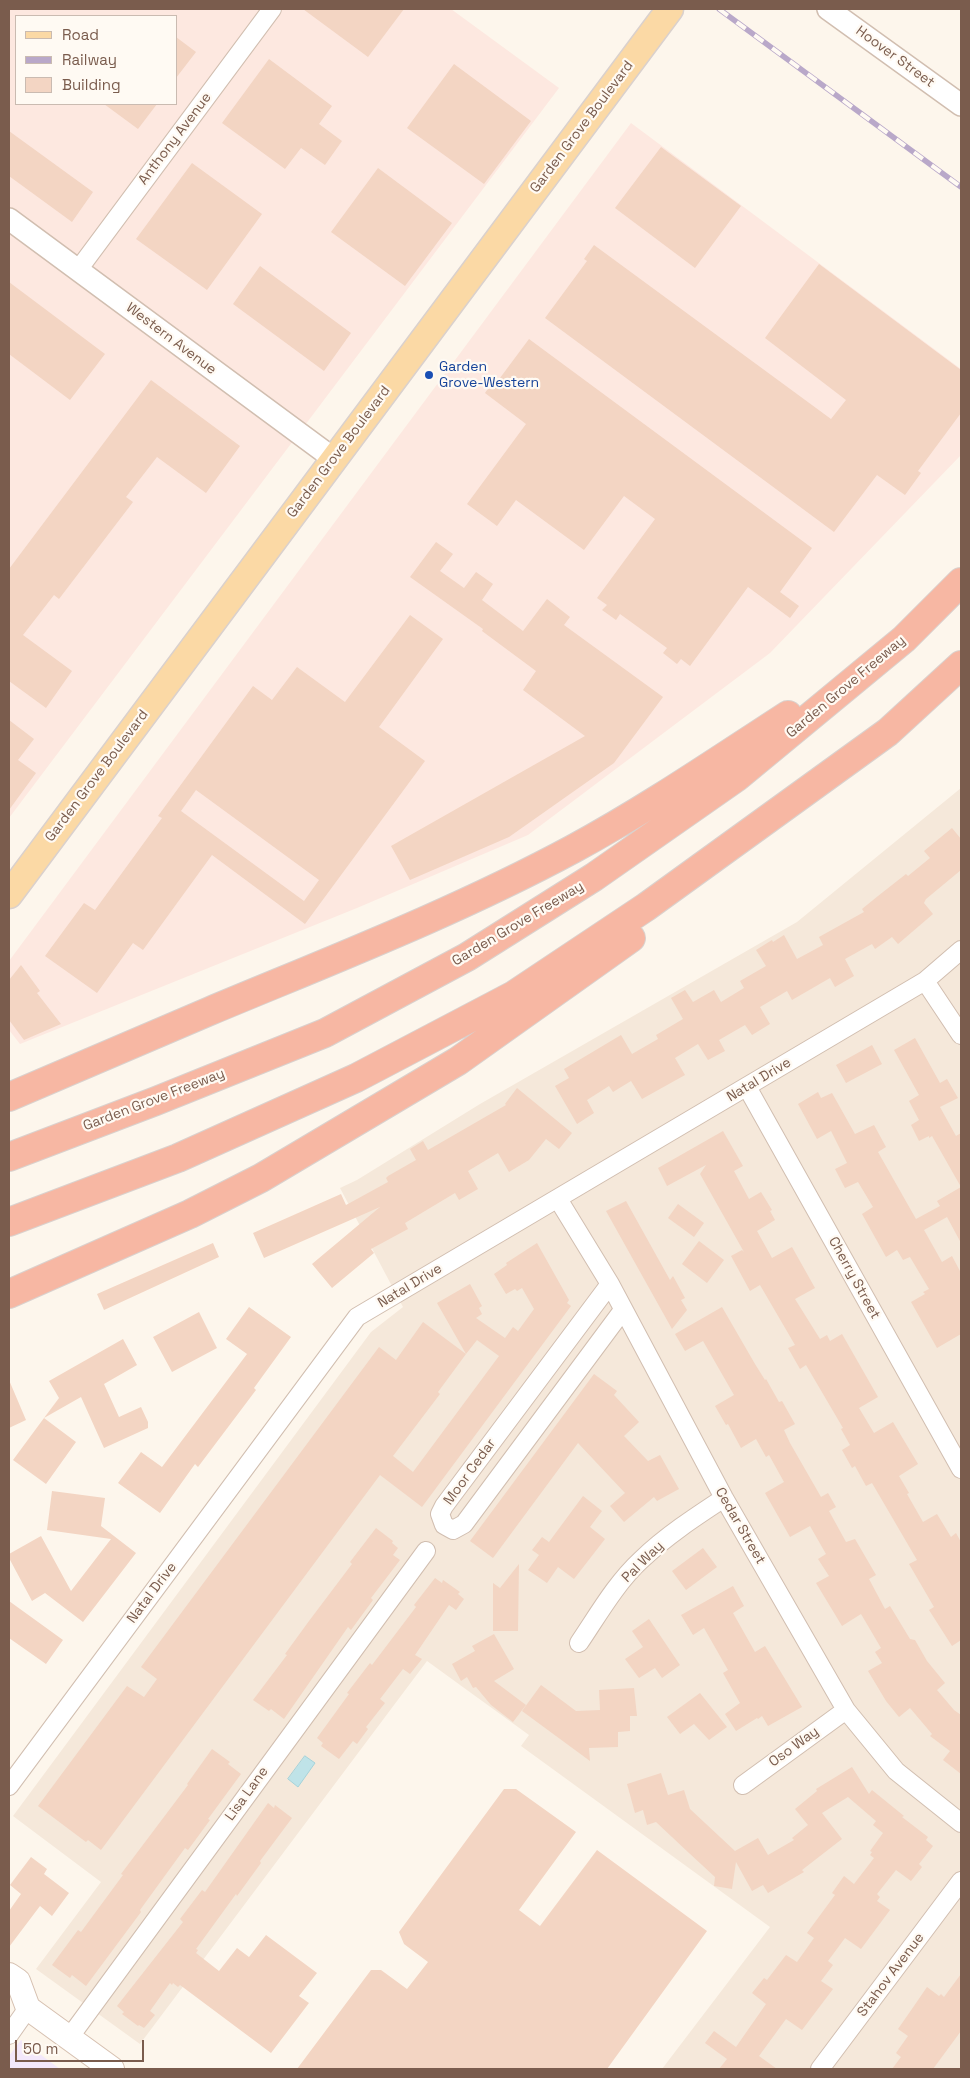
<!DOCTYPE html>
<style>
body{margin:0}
#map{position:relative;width:970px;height:2078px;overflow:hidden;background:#fdf6ec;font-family:"Space Grotesk",sans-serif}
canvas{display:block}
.frame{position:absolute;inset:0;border:10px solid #7a5c4d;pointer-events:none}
.legend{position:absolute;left:15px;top:15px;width:162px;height:90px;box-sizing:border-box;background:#fffaf3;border:1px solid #cabbb1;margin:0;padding:6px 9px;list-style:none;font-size:15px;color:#7a5c4d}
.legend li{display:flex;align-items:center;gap:10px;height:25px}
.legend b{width:25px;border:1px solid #cabbb1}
.scale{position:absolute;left:15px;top:2040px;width:129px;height:22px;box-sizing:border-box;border:2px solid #7a5c4d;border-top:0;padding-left:6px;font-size:15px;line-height:18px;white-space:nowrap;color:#7a5c4d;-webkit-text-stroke:4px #fffaf3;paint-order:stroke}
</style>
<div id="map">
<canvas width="970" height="2078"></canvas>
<div class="frame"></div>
<ul class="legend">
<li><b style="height:6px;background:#fbd9a5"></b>Road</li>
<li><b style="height:6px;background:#b9a8c9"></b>Railway</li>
<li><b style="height:14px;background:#f3d5c3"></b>Building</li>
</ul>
<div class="scale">50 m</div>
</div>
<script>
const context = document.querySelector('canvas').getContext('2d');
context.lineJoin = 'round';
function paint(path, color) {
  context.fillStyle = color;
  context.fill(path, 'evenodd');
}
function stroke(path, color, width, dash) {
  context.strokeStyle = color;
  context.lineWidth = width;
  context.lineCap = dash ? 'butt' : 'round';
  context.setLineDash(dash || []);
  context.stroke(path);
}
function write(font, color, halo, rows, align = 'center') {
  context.font = font + ' "Space Grotesk",sans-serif';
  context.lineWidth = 4.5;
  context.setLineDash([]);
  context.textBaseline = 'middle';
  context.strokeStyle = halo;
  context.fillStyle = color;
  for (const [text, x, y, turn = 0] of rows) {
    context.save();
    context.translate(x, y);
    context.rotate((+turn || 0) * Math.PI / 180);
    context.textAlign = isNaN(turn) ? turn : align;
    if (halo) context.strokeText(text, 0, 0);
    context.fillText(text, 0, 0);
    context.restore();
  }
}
paint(new Path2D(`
 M961 788V2069H662L770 1927 521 1746 529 1735 427 1661 140 2044 36 1969 101 1882 13 1816 371 1332 403 1307 340 1188 357 1180 480 1104 797 922Z`), '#f5e8da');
paint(new Path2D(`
 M9 9H451L559 88 9 818ZM16 16H176V104H16Z
 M631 123 961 369V455L770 653 528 835 357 908 20 1044 9 1030V961Z`), '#fde8e0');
paint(new Path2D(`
 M21 2040 60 2069H9V2056Z`), '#f3e8fa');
const water = new Path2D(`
 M305 1756 315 1763 298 1787 288 1779Z`);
paint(water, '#bfe3e8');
stroke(water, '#a5d3da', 1);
paint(new Path2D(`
 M303 9H404L368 57Z
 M176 37 196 52 176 78Z
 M269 59 332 106 319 124 342 141 325 165 301 148 285 169 222 123Z
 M454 64 531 121 484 184 407 128Z
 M104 104H157L138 129Z
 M9 131 93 192 72 222 9 176Z
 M661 147 741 206 695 268 615 208Z
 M192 163 262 214 207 290 136 239Z
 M378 168 452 223 405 286 331 232Z
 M594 245 831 419 846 400 765 338 819 264 961 370V413L918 471 921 473 905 495 877 475 834 532 545 318 587 261 584 259Z
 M260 266 351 333 324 371 233 304Z
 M9 282 105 354 70 400 9 354Z
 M529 339 812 548 780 592 799 606 790 618 748 587 690 666 681 659 677 664 663 653 667 648 620 614 616 620 602 610 607 605 597 598 655 519 624 496 584 550 516 500 497 526 467 504 526 424 485 393 494 380 497 382Z
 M151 380 240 446 206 493 157 457 126 497 133 502 59 599 54 595 23 635 72 671 46 708 9 681V569Z
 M436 542 453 554 440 571 464 588 476 572 493 584 482 600 523 631 547 599 570 617 564 625 663 697 614 763 509 837 410 880 391 846 585 736 523 690 536 671 482 631 483 629 410 577Z
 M410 615 443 639 379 727 425 761 305 924 212 855 143 950 133 943 97 993 45 956 84 903 95 910 162 818 158 816 253 686 272 700 297 667 345 702ZM196 790 319 880 304 901 181 811Z
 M9 720 34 739 18 760 36 773 9 810Z
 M952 828 961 839V870L926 899 924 903 933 914 898 944 892 937 875 949 872 944 845 959 854 976 835 987 830 978 792 1000 787 991 760 1007 770 1024 752 1035 745 1025 719 1040 725 1051 708 1060 698 1044 675 1058 685 1075 642 1099 631 1081 613 1092 609 1086 587 1100 594 1113 577 1124 555 1086 569 1078 564 1069 621 1035 632 1054 658 1039 656 1035 683 1019 671 998 685 990 693 1002 714 990 721 1002 744 988 740 981 766 966 756 950 772 940 773 942 784 935 797 959 823 945 819 937 864 912 862 909 878 896 906 874 908 876 930 858 924 851Z
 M21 965 40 991 37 993 61 1024 24 1040 9 1020V980Z
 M915 1038 940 1083 947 1079 958 1098 940 1107 956 1136 961 1133V1243L947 1217 924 1230 942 1262 952 1256 961 1273V1334L937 1348 911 1302 925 1294 923 1292 929 1289 910 1257 903 1260 897 1250 886 1257 862 1214 873 1207 858 1182 845 1188 835 1169 847 1163 831 1131 817 1139 798 1104 818 1092 821 1098 832 1093 855 1134 874 1125 886 1147 878 1152 916 1219 940 1206 937 1201 961 1187 932 1136 929 1138V1136L919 1141 911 1125 919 1120 909 1101 919 1095 894 1050Z
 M872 1045 882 1064 846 1083 836 1065Z
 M517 1088 572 1133 559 1149 546 1139 529 1160 509 1172 498 1153 468 1171 478 1189 459 1200 455 1193 405 1223 408 1229 371 1249 374 1253 332 1288 312 1264 380 1207 264 1258 253 1233 341 1194 346 1205 388 1182 386 1178 388 1176 416 1160 410 1149 423 1141 428 1150 506 1105 505 1104Z
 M723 1131 743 1166 734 1171 749 1199 761 1192 772 1210 770 1211 775 1220 757 1231 772 1258 792 1247 815 1288 795 1299 820 1339 827 1335 830 1341 842 1334 878 1397 859 1408 874 1433 893 1422 918 1464 899 1476 909 1493 907 1494 923 1522 937 1514 951 1537 956 1533 961 1542V1640L952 1646 929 1610 934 1607 909 1564 917 1560 872 1483 866 1486 855 1466 852 1468 842 1450 850 1445 841 1429 843 1428 806 1365 800 1369 788 1348 795 1345 760 1285 750 1291 731 1256 742 1250 744 1252 700 1174 706 1165 667 1186 658 1168Z
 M626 1201 670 1280 673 1276 685 1298 681 1300 687 1310 672 1329 606 1211Z
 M678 1204 704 1223 694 1237 668 1218Z
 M699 1241 724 1260 707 1283 682 1264Z
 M213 1243 219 1257 104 1310 97 1294Z
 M537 1243 569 1300 567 1303 571 1306 422 1507 380 1475 101 1850 88 1840 86 1842 38 1806 127 1686 144 1697 157 1679 141 1667 379 1347 396 1360 423 1322 466 1354 438 1392 440 1394 393 1456 413 1472 499 1356 477 1340 466 1354 437 1303 470 1284 482 1306 479 1308 482 1314 476 1318 505 1338 513 1327 518 1331 534 1309 522 1288 517 1291 515 1289 506 1294 494 1274 507 1265 506 1263Z
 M249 1307 291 1337 254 1388 256 1390 198 1467 195 1464 160 1513 118 1483 141 1452 162 1467 247 1354 226 1339Z
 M722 1307 755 1364 765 1380 766 1379 779 1402 782 1401 795 1424 784 1430 790 1443 821 1497 828 1493 836 1507 829 1511 846 1542 855 1539 876 1575 869 1579 885 1609 890 1606 910 1639 915 1640 927 1661 945 1683 937 1690 954 1710 961 1715V1774L943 1760 950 1751 930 1736 932 1734 910 1708 899 1717 886 1701 868 1671 882 1663 875 1652 881 1648 861 1614 842 1626 816 1583 829 1576 818 1559 826 1554 810 1526 790 1537 765 1493 784 1482 769 1455 766 1457 756 1439 741 1448 728 1424 726 1425 715 1406 734 1395 703 1341 685 1351 675 1334Z
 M199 1312 217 1348 172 1372 153 1337Z
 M123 1339 137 1365 104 1384 119 1417 141 1407 148 1422V1428L104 1448 81 1397 44 1418 59 1398 49 1381Z
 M594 1374 617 1391 614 1395 639 1422 624 1436 648 1461 660 1455 679 1489 657 1501 654 1497 624 1522 610 1506 625 1493 578 1443 493 1558 470 1541Z
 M9 1380 26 1420 9 1428Z
 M44 1418 76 1442 46 1484 13 1460Z
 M52 1491 105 1498 101 1526 136 1553 83 1622 45 1593 32 1601 9 1558V1554L41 1536 71 1591 111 1539 47 1530Z
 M583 1496 602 1511 590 1527 605 1539 574 1579 558 1567 547 1583 528 1570 539 1555 532 1550 542 1537 549 1542Z
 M376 1528 393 1541 392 1543 398 1548 393 1555 400 1560 371 1598 373 1600 351 1630 348 1627 284 1719 271 1709 269 1711 253 1700 287 1655 285 1654 309 1621 352 1564 350 1562Z
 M703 1548 717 1567 686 1590 672 1571Z
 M519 1564 518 1631H493V1583L500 1588Z
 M435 1578 442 1583 443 1580 460 1592 458 1594 464 1599 456 1610 449 1605 415 1655 422 1659 410 1674 403 1669 380 1699 385 1703 366 1727 368 1729 357 1744 353 1741 339 1759 321 1746 323 1743 317 1738 349 1694 347 1693 370 1663 372 1665 416 1607 414 1605Z
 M733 1586 744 1606 733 1613 755 1652 765 1646 802 1707 768 1726 762 1716 758 1719 757 1718 736 1731 725 1714 740 1703 723 1673 728 1670 704 1628 693 1635 681 1615Z
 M9 1601 63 1640 46 1664 9 1638Z
 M649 1619 680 1665 662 1678 655 1668 639 1678 625 1659 643 1647 632 1631Z
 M494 1634 514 1669 494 1681 526 1705 513 1722 491 1705 476 1687 473 1688 467 1677 461 1681 452 1664 475 1651 472 1646Z
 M541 1685 576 1711 600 1710 599 1690 634 1688 637 1716H630V1731L618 1732V1747L589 1748 590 1761 522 1711Z
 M700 1693 727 1727 709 1740 694 1724 680 1734 667 1717Z
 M212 1749 230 1762 228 1764 241 1774 208 1819 210 1820 188 1850 185 1848 140 1910 141 1912 86 1986 72 1975 70 1978 52 1965 78 1930 81 1932 123 1875 121 1874 188 1785 187 1784Z
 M852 1767 869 1794 872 1790 904 1816 902 1817 928 1837 926 1840 933 1846 919 1864 922 1867 911 1881 896 1870 877 1894 880 1897 877 1901 890 1910 861 1949 845 1938 828 1961 833 1965 821 1981 833 1989 802 2030 786 2019 759 2056 777 2069H719L727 2059 705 2043 714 2031 736 2047 766 2004 752 1993 764 1978 767 1980 786 1955 797 1962 814 1938 807 1933 835 1895 832 1893 844 1876 854 1884 874 1858 870 1855 872 1852 870 1851 883 1833 873 1825 876 1821 848 1797 822 1813 842 1839 802 1870 804 1872 768 1893 763 1885 752 1891 736 1862 732 1889 714 1886 715 1877 689 1853 656 1822 647 1825 643 1810 635 1813 627 1784 661 1773 668 1795 684 1790 690 1809 735 1851 758 1838 768 1855 794 1840 792 1838 808 1825 795 1809 817 1791 816 1789Z
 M504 1789H516L576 1832 519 1910 540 1926 597 1850 707 1931 607 2069H297L371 1970H381L407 1989 428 1962 404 1944 399 1932Z
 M268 1803 274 1808 275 1805 292 1818 260 1861 261 1863 237 1896 236 1894 196 1949 198 1950 196 1953 219 1971 237 1948 249 1957 266 1935 317 1973 299 1996 309 2003 271 2053 180 1985 178 1987 173 1983 172 1985 170 1983 150 2011 155 2015 144 2028 139 2025 138 2026 122 2014 124 2012 117 2006 183 1922 180 1919 202 1890 205 1892Z
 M31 1857 47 1869 44 1874 69 1893 52 1916 40 1906 9 1947V1911L21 1894 10 1885Z
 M961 1974V2031L933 2069H892L901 2057 896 2053 908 2036 898 2029 914 2006 927 1987 939 1996 941 1994 944 1997Z`), '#f3d5c3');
const minor = new Path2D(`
 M78 270 272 9
 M925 981 961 1035
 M747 1087 961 1469
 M558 1199 610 1284 724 1498 846 1710 896 1771 961 1823
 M610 1284 444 1506 440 1514 444 1525 453 1530 464 1524 623 1310
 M579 1643C598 1615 616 1583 641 1560 666 1536 695 1517 724 1498
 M743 1785 846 1710
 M9 1786 357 1317 925 981 961 950
 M9 2035 28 2008
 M69 2038 426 1551
 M820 2069 961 1881`);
const tertiary = new Path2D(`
 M828 9 961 105
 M9 219 334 459`);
const secondary = new Path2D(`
 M9 1975 18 1981 28 2008 112 2069`);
const primary = new Path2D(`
 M9 895 670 9`);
const motorway = new Path2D(`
 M9 1097C76 1069 143 1039 210 1011 332 960 456 912 573 849 647 809 717 761 788 715
 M9 1157 156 1101 325 1033 467 957 594 877 737 777 904 639 961 582
 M9 1222 178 1158 356 1078 514 995 646 907 888 732 961 665
 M9 1294 190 1214 261 1178 458 1061 631 938`);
stroke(minor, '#d1beb0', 20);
stroke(tertiary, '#d1beb0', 24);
stroke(secondary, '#d6c0b0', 26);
stroke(primary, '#dad1cd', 29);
stroke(motorway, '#dad1cd', 30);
stroke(minor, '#fff', 18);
stroke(tertiary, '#fff', 21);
stroke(secondary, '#fff', 24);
stroke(primary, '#fbd9a5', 26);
stroke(motorway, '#f7b7a3', 28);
const rail = new Path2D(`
 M719 9 961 187`);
stroke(rail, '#b9a8c9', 5.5);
stroke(rail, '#fffaf3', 4, [11]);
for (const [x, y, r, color] of [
 [429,375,5,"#1a4fb4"]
]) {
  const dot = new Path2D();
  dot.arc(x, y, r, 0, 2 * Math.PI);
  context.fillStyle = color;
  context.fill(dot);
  stroke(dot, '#fffaf3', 2);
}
write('14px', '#7a5c4d', '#fffaf3', [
 ["Hoover Street",895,57,36],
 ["Garden Grove Boulevard",582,127,-53],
 ["Anthony Avenue",175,139,-53],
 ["Western Avenue",171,339,37],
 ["Garden Grove Boulevard",339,452,-53],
 ["Garden Grove Freeway",846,687,-40],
 ["Garden Grove Boulevard",97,776,-53],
 ["Garden Grove Freeway",518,924,-31],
 ["Natal Drive",759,1080,-31],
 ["Garden Grove Freeway",154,1100,-21],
 ["Cherry Street",854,1278,61],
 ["Natal Drive",410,1286,-31],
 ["Moor Cedar",470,1472,-54],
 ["Cedar Street",740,1526,60],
 ["Pal Way",643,1562,-45],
 ["Natal Drive",152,1593,-53],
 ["Oso Way",794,1747,-36],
 ["Lisa Lane",247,1794,-54],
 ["Stahov Avenue",891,1975,-53]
]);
write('14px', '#164399', '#fffaf3', [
 ["Garden",439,367],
 ["Grove-Western",439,383]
], 'left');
</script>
